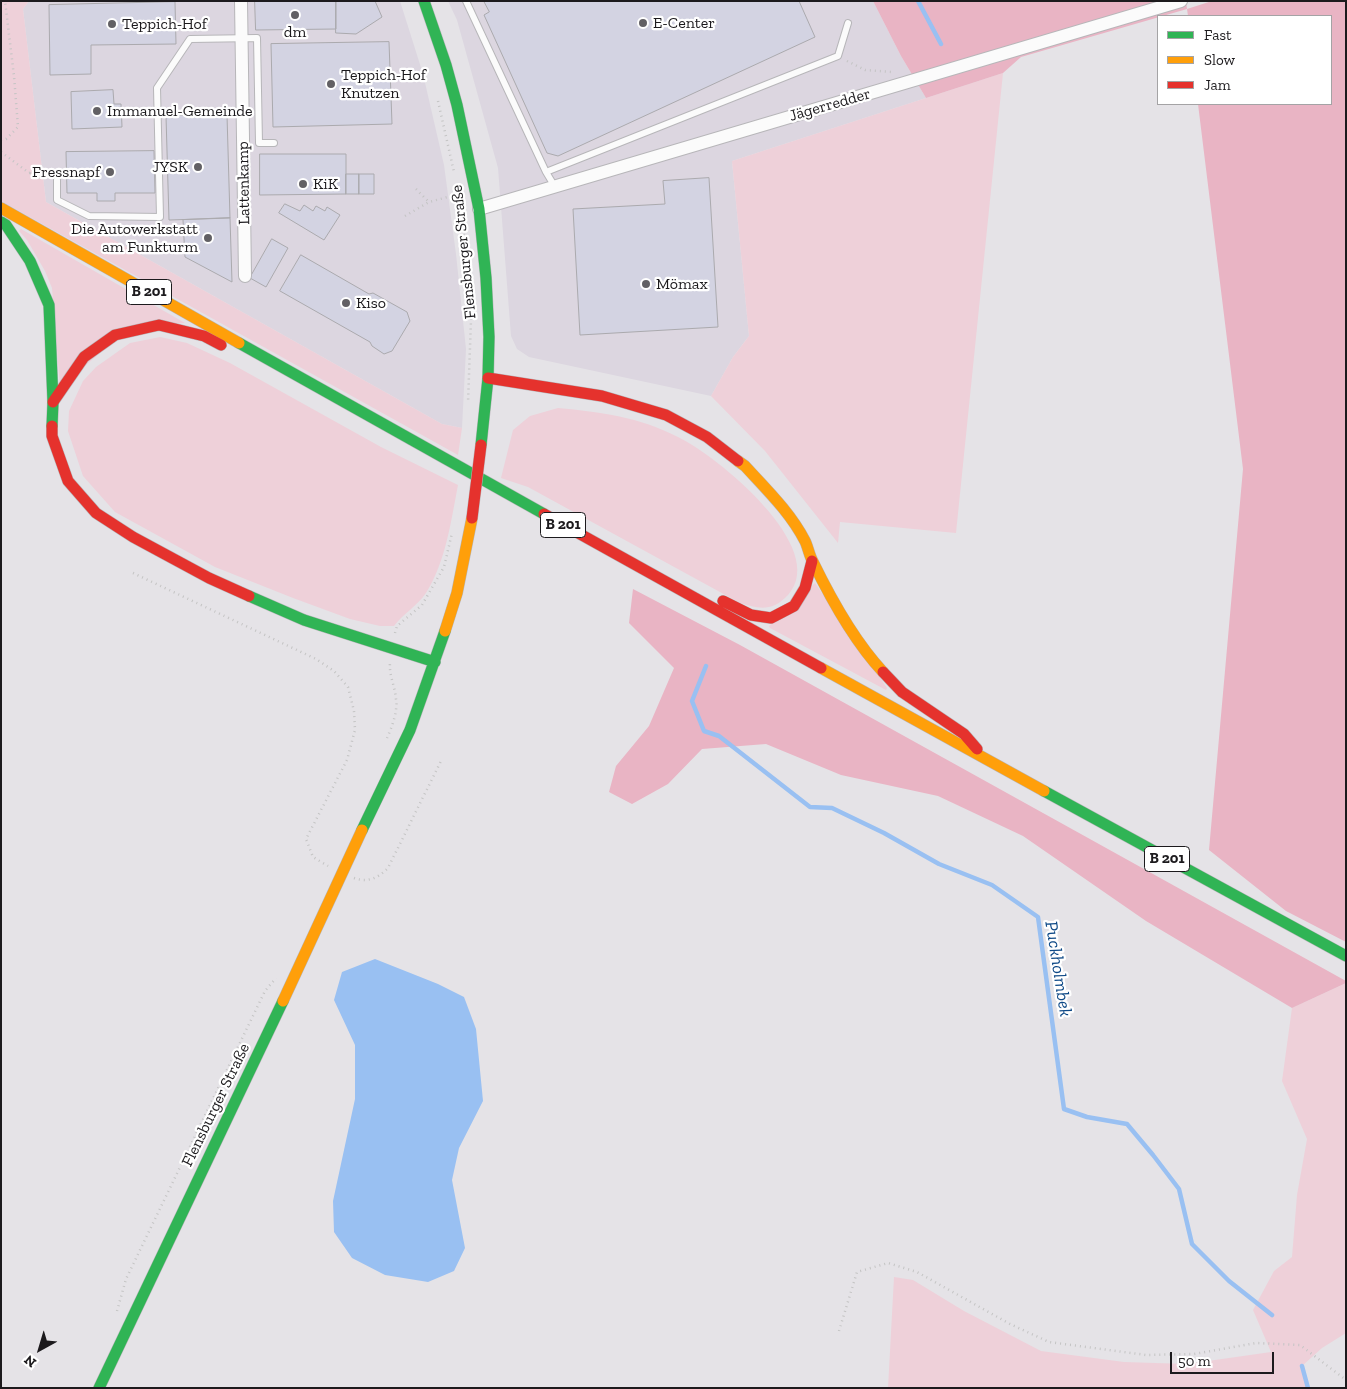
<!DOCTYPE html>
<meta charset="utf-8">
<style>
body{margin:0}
#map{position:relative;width:1347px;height:1389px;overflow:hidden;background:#e5e3e7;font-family:"Zilla Slab",serif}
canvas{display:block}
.frame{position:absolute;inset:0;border:2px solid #1c1a1d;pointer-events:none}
.legend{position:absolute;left:1157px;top:15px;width:175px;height:90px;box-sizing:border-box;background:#fff;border:1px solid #a4a3a5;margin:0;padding:6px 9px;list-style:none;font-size:15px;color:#1c1a1d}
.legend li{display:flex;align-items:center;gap:10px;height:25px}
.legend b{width:25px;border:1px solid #a4a3a5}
.north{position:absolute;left:15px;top:1324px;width:50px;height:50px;-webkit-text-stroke:4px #fff;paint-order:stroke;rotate:219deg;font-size:14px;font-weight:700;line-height:20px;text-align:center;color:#1c1a1d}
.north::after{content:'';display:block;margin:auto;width:18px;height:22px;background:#1c1a1d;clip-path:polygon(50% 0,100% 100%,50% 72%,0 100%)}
.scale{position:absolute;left:1170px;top:1352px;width:104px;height:22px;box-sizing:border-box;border:2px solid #1c1a1d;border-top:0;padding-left:6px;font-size:15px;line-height:18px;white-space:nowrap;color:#1c1a1d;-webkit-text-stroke:4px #fff;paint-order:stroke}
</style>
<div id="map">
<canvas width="1347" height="1389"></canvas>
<div class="frame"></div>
<ul class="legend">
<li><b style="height:6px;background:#30b455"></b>Fast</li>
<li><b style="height:6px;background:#ff9f0a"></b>Slow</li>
<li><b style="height:6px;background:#e5322d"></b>Jam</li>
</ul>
<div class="north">N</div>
<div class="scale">50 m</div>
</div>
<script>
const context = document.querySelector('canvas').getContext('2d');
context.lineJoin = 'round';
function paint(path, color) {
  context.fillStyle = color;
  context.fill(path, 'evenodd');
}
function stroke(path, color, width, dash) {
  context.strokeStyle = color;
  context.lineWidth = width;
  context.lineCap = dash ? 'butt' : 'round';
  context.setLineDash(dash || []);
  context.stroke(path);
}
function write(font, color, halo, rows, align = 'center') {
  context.font = font + ' "Zilla Slab",serif';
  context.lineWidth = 4.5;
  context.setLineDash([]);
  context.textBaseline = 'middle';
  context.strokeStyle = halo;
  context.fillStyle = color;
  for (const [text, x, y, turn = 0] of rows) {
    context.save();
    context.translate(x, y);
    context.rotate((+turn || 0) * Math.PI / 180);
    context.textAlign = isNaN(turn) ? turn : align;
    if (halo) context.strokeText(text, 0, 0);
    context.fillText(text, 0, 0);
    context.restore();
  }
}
paint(new Path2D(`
 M29 1H400L423 74 444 165 456 254 466 349 462 428 442 424 46 202 23 9Z
 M448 1H873L901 56 926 98 732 161 749 336 733 357 711 396 529 357 517 349 511 336 498 168 457 20Z`), '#dcd6e0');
paint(new Path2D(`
 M1 1H29L23 9 46 202 442 424 462 428 458 455 1 201Z
 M1003 73 956 533 840 522 838 543 765 451 711 396 733 357 749 336 732 161Z
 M21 229 185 323 132 326 60 387 52 288 45 271 27 240 19 231Z
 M160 337 187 343 230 363 381 447 458 485C451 521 446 561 426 593 417 606 403 614 394 626H380L350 619 293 598 215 567 115 512 83 476 68 431 69 411 83 381 96 367 130 343Z
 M558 408C601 412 639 417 678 437 716 455 831 548 788 595 772 612 759 609 740 603L528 487 501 478 513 430 530 416Z
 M815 583 887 688 886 690 770 628 769 626Z
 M1346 983V1333L1322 1348 1302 1366 1308 1388H888L894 1277 913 1280 964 1311 1041 1351 1124 1362 1187 1364 1271 1352 1253 1310 1274 1271 1292 1257 1297 1195 1307 1139 1282 1081 1292 1008Z`), '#eed0d9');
paint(new Path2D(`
 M873 1H1186L1187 9 1212 1H1346V942L1286 911 1209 850 1243 469 1198 104H1331V16H1188L1187 9 1021 57 1003 73 926 98 901 56Z
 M633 589 740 645 1346 981V983L1292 1008 1146 921 1023 836 938 796 841 775 766 744 702 749 668 784 632 804 609 792 616 766 649 726 674 668 629 623Z`), '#e9b4c4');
paint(new Path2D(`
 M375 959 438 984 464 997 476 1029 483 1101 459 1148 452 1180 465 1248 454 1271 428 1282 385 1275 352 1258 334 1232 333 1201 355 1099V1045L334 1000 342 972Z`), '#99c0f2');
stroke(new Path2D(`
 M918 1 941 44
 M706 666 692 701 704 731 719 736 810 807 832 808 884 833 939 864 992 885 1038 917 1064 1109 1087 1117 1127 1124 1153 1155 1179 1189 1192 1244 1229 1281 1272 1315
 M1302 1366 1308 1388`), '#99c0f2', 4.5);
const building = new Path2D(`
 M255 1H336V29L256 30Z
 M336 1H375L382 17 356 34 336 33Z
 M484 1H799L815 37 558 156 547 153 484 15 489 12Z
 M175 2 176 44 91 45V74L50 75 49 5Z
 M389 42 392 124 273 127 271 44Z
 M113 90 114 104H121L122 127 72 129 71 92Z
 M227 115 230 218 169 220 166 116Z
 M154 151 155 193H115V201H97V193H67L66 152Z
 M260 154H346V194L260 195Z
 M346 174H359V194H346Z
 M359 174H374V194H359Z
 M709 178 718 327 580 335 573 209 665 204 663 181Z
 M285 204 300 211 304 205 313 211 316 206 325 211 327 207 340 215 324 240 279 213Z
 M230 218 232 282 185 257 183 220Z
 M272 239 288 248 266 287 250 278Z
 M301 255 369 294 373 293 407 312 410 321 392 351 384 354 372 346 370 342 280 291Z`);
paint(building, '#d3d3e2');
stroke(building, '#abaaae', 1);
const lane = new Path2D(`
 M466 1 546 172
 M57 180V200L89 216 160 217 157 88 190 39 257 38 259 143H274
 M555 187 546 172 838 56 848 23`);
const street = new Path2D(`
 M241 1 245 276
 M479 209 1181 1`);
const fast = new Path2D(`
 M424 1 446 65 457 105 479 209 486 278 489 337 488 378 481 445
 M1 222 6 225 30 261 49 305 53 402 52 426
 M239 343 544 514
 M249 596 304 620 435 662
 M1044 791 1346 956
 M362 830 410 730 445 631
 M99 1388 283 1001`);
const slow = new Path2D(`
 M1 208 239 343
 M738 461 745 466C766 489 790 512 805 541 808 547 809 555 813 562 830 597 856 643 883 672
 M445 631 457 593 472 518
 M821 668 1044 791
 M283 1001 362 830`);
const jam = new Path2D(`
 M488 378 602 396 666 415 707 437 738 461
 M53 402 84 357 115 335 159 325 204 336 221 345
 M52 426V436L68 481 96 513 133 537 209 578 249 596
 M544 514 821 668
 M723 601 751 615 771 618 794 606 805 588 812 561
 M883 672 902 692 964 734 977 749`);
stroke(lane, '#b7b6b9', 8);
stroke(street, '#b7b6b9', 14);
stroke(fast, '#b7b6b9', 12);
stroke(slow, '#b7b6b9', 12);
stroke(jam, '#b7b6b9', 12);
stroke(new Path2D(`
 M847 61 865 70 892 72
 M438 101 454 172
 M1 140 6 139 18 127 14 76 5 1
 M1 152 29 173 37 171 44 180
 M30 173 43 180
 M416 189 429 202
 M461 204 471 320 468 403
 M405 216 429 202 459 194
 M133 573 316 659 334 671 348 687 354 711 355 730 347 760 306 839 313 857 328 866
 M395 633 397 626 422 605 444 567 452 533
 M387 738C392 727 398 711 396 699 395 686 389 676 390 663
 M354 878C368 883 378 878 388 868L441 761
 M117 1311 126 1279 265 991 276 978
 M839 1331 857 1272 888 1263 917 1272 1010 1324 1049 1342 1146 1355 1194 1354 1256 1343 1300 1345 1346 1380`), '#c4c4c4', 2.5, [1, 4]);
stroke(lane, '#fbfbfb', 6);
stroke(street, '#fbfbfb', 12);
stroke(fast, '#30b455', 11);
stroke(slow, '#ff9f0a', 11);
stroke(jam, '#e5322d', 11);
const jamBridge = new Path2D(`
 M472 518 481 445`);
stroke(jamBridge, '#b7b6b9', 12, []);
stroke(jamBridge, '#e5322d', 11);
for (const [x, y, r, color] of [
 [295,15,5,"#626064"],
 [643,23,5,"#626064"],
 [112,24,5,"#626064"],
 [331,84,5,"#626064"],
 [97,111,5,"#626064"],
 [198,167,5,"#626064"],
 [110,172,5,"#626064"],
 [303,184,5,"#626064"],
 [208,238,5,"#626064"],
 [646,284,5,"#626064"],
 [346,303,5,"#626064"]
]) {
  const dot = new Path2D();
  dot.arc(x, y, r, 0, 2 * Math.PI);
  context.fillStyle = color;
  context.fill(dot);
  stroke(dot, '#fff', 2);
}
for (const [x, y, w] of [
 [149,292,45],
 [563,525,45],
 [1167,859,45]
]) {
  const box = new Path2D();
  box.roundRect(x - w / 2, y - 12.5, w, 25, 4);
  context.fillStyle = '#fff';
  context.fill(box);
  stroke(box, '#1c1a1d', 1);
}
write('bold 15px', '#1c1a1d', null, [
 ["B 201",149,292],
 ["B 201",563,525],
 ["B 201",1167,859]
]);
write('16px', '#1c1a1d', '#fff', [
 ["E-Center",653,23],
 ["Teppich-Hof",122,24],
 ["dm",295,32,"center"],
 ["Teppich-Hof",341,75],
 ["Knutzen",341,93],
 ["Immanuel-Gemeinde",107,111],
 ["JYSK",188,167,"right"],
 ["Fressnapf",100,172,"right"],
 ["KiK",313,184],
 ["Die Autowerkstatt",198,229,"right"],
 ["am Funkturm",198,247,"right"],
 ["Mömax",656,284],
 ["Kiso",356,303]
], 'left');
write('16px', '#1c1a1d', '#fff', [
 ["Jägerredder",830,105,-16],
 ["Lattenkamp",244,183,-91],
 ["Flensburger Straße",464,252,-96],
 ["Flensburger Straße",216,1105,-64]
]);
write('italic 18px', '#0d4886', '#fff', [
 ["Puckholmbek",1058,969,81]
]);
</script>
